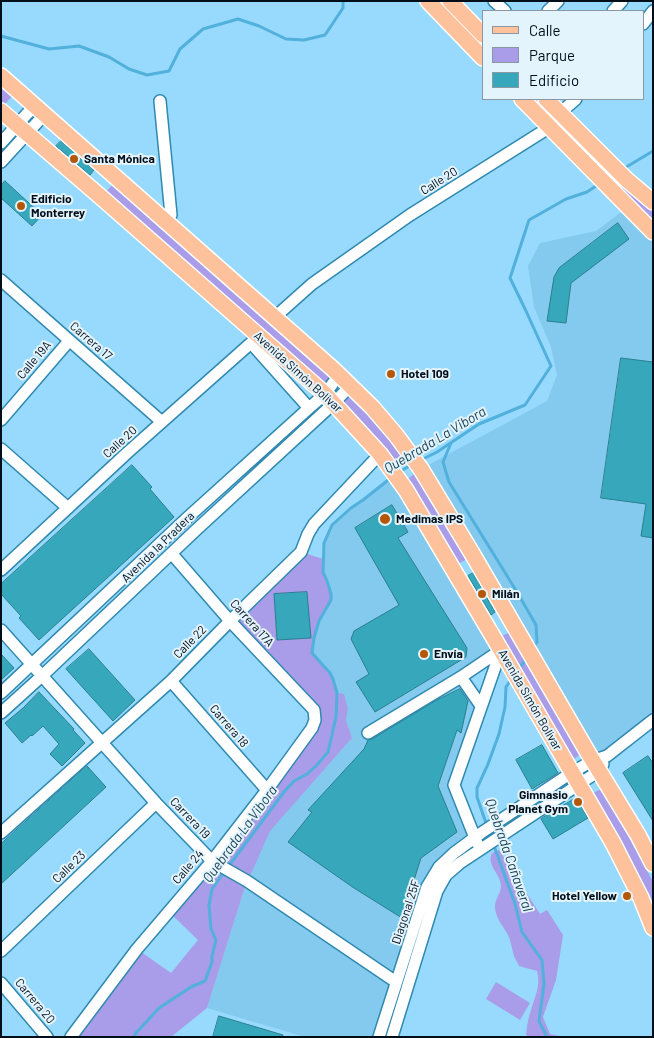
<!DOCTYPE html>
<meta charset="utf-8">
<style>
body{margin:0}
#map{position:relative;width:654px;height:1038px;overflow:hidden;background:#98dafd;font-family:Barlow,sans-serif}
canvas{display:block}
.frame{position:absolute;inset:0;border:2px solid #000e1a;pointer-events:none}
.legend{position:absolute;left:482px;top:10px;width:162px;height:90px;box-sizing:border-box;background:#e4f4fc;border:1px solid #8998a2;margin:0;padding:6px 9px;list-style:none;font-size:15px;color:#000e1a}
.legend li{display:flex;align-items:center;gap:10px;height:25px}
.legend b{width:25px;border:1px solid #8998a2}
</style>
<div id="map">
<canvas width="654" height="1038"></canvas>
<div class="frame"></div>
<ul class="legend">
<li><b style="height:6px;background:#fdc19b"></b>Calle</li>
<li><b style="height:14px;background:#a99ce8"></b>Parque</li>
<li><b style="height:14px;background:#37a8bb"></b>Edificio</li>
</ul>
</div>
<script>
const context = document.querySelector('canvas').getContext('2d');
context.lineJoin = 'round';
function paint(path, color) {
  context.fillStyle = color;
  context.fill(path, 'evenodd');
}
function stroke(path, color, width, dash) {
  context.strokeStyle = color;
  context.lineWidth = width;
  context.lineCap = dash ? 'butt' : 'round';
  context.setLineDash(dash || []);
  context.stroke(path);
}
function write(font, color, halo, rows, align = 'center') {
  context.font = font + ' Barlow,sans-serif';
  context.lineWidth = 4;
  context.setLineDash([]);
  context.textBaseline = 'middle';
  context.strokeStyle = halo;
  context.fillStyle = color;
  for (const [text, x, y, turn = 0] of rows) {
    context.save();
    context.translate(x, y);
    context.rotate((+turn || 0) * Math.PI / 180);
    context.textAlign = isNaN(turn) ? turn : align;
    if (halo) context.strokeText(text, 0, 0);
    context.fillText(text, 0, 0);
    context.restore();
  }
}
paint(new Path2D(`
 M628 207 653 232V720L592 761 421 469 547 401 557 375 551 347 534 307 528 266 540 243 596 231Z
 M395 475 501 650 461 677 481 706 454 785 475 837 439 867 379 1037H305L207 1008 244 890 270 830 352 738 346 720 348 709 337 693 333 679 312 653 314 638 319 621 331 600 327 581 323 572 324 543 332 525 351 508 363 500Z`), '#84caee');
paint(new Path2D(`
 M1 83 14 94 4 105 1 103Z
 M113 184 336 380 328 389 105 193Z
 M622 185 653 199V232L619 188Z
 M347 390 403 455 394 463 338 399Z
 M416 473 467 559 458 564 406 480Z
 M301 552 323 559V572L327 581 331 594V600L319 621 314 638 312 653 330 673 333 679 337 693 344 694 348 709 346 720 352 738 270 831 244 890 207 1008 171 1037H71L137 949 171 973 198 940 168 911 315 720 230 621Z
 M510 632 581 754 572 760 500 637Z
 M601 789 627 833 653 882V913L591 794Z
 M499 850 540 914 547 910 563 935 556 980 543 1017 550 1034 564 1037H529L526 1035C527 1026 528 1018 531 1010 535 996 541 986 537 971L519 966C518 963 515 959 514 956 512 949 511 943 509 937 504 927 496 919 495 908 494 900 501 894 501 886 501 874 486 866 492 853Z
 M496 982 530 1003 520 1020 486 999Z`), '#a99ce8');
stroke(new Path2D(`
 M1 36 49 49 79 46 109 57 129 69 147 75 169 71 180 49 203 29 238 19 259 26 286 39 304 40 325 35 343 8V1
 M623 169 653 151
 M451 443 443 462 449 482 517 592 536 625 537 642 533 648
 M421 460 437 452 479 424 525 405 551 366 526 311 510 278 529 220 566 199 587 192 599 184
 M399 472 413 464
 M517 671 527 658
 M487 826 477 797V788L488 764 499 734 505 707 506 687 512 678
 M489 832 515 904 522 932 542 960 544 984 539 1021 547 1037
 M228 867 284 792 294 781 307 774 316 766 328 752 336 717 337 693 333 679 330 673 312 653 314 638 319 621 331 600V594L327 581 323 572 324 543 332 525 351 508 363 500 392 477
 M134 1037 136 1033 159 1008 191 987 205 981 212 962V956L216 940 211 929 209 905 212 889 224 872`), '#51b0dc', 3);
const building = new Path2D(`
 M61 141 94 170 90 175 56 146Z
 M5 181 42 215 32 226 1 198V186Z
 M618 223 629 239 571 283 566 323 547 321 554 277 559 268Z
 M621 358 653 362V538L641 536 646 504 601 498Z
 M132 465 152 487 150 489 174 517 39 640 19 618 21 616 1 594V584Z
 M392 505 408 532 398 538 467 648 466 657 375 712 356 682 369 674 351 639 354 631 399 605 355 528Z
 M473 573 495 612 491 615 468 576Z
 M307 592 311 638 277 640 274 594Z
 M89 649 135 700 113 721 66 669Z
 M1 654 14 668 1 680Z
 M460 689 468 701 461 733 457 730 438 786 457 832 421 858 402 918 354 888 288 842 312 812 308 810 364 749 368 740 372 739 435 701Z
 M39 692 74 729 73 730 85 743 62 766 50 754 59 744 43 726 32 736 31 735 22 743 5 723 23 708Z
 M542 745 558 773 532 789 516 760Z
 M648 756 653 763V821L623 773Z
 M87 766 106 787 1 884V844Z
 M576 798 588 818 553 839 541 819Z
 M219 1016 283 1035 282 1037H213Z`);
paint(building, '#37a8bb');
stroke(building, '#2a7f8e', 1);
const minor = new Path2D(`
 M494 1 505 11
 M548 11 558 1
 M613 11 622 1
 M643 24 653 11
 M160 101 171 215 165 221
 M560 113 576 99
 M1 143 34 106
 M1 162 44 115
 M1 280 162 422
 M275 317 312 284 410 215 550 127
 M251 343 309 408
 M1 420 69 341
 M1 449 68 508
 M1 570 127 453 251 343 258 335
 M1 630 156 803 212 861 247 881 396 982
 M461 677 481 706
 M171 681 267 790
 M1 693 186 519 309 408 325 394 339 375
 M1 713 43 675 196 530 334 403 350 386
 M368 733 461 677 501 650
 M1 833 171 681 230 621 301 552 308 534 314 524 380 454
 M477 843 454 785 501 650
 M1 951 156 803
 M1 983 47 1037
 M71 1037 137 949 212 861 267 790 312 728 315 720 314 710 230 621 172 554
 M379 1037 427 887 439 867 454 853 481 833 571 773 592 761 607 756 653 720
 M392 1037 437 891 446 875 460 863 599 771 603 764`);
const major = new Path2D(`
 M428 1 483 58
 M450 1 483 35
 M1 76 333 369 372 407 396 435 421 469 473 555 587 751 638 835 653 864
 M522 99 653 232
 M546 99 627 180 653 202
 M1 111 102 198 325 394 380 454 406 490 495 640 613 843 641 898 653 928`);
stroke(minor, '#2f89b0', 14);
stroke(major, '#fff', 18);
stroke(minor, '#fff', 11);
stroke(major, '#fdc19b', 15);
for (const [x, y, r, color] of [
 [74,159,5,"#b55707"],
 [21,206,5,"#b55707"],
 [391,374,5,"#b55707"],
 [385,519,6,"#b55707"],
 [482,594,5,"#b55707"],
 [424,654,5,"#b55707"],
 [578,802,5,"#b55707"],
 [627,896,5,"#b55707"]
]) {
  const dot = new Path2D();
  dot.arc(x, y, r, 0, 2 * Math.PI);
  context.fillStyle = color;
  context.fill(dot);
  stroke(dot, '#e4f4fc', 2);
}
write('bold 12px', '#000e1a', '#e4f4fc', [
 ["Santa Mónica",84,159],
 ["Edificio",31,199],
 ["Monterrey",31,213],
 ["Hotel 109",401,374],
 ["Medimas IPS",396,519],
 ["Milán",492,594],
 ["Envía",434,654],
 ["Gimnasio",568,795,"right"],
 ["Planet Gym",568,809,"right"],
 ["Hotel Yellow",617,896,"right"]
], 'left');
write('12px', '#000e1a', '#e4f4fc', [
 ["Calle 20",439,181,-32],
 ["Carrera 17",91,341,41],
 ["Calle 19A",34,360,-50],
 ["Avenida Simón Bolívar",298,372,42],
 ["Calle 20",120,442,-42],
 ["Avenida la Pradera",158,547,-44],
 ["Carrera 17A",252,623,48],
 ["Calle 22",190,642,-45],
 ["Avenida Simón Bolívar",530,700,60],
 ["Carrera 18",229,726,49],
 ["Carrera 19",190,818,46],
 ["Calle 23",69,867,-44],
 ["Calle 24",188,867,-49],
 ["Diagonal 25F",406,912,-72],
 ["Carrera 20",35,1001,50]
]);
write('italic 14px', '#153e51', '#e4f4fc', [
 ["Quebrada La Vibora",435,440,-31],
 ["Quebrada La Vibora",240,834,-54],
 ["Quebrada Cañaveral",509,855,71]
]);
</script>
